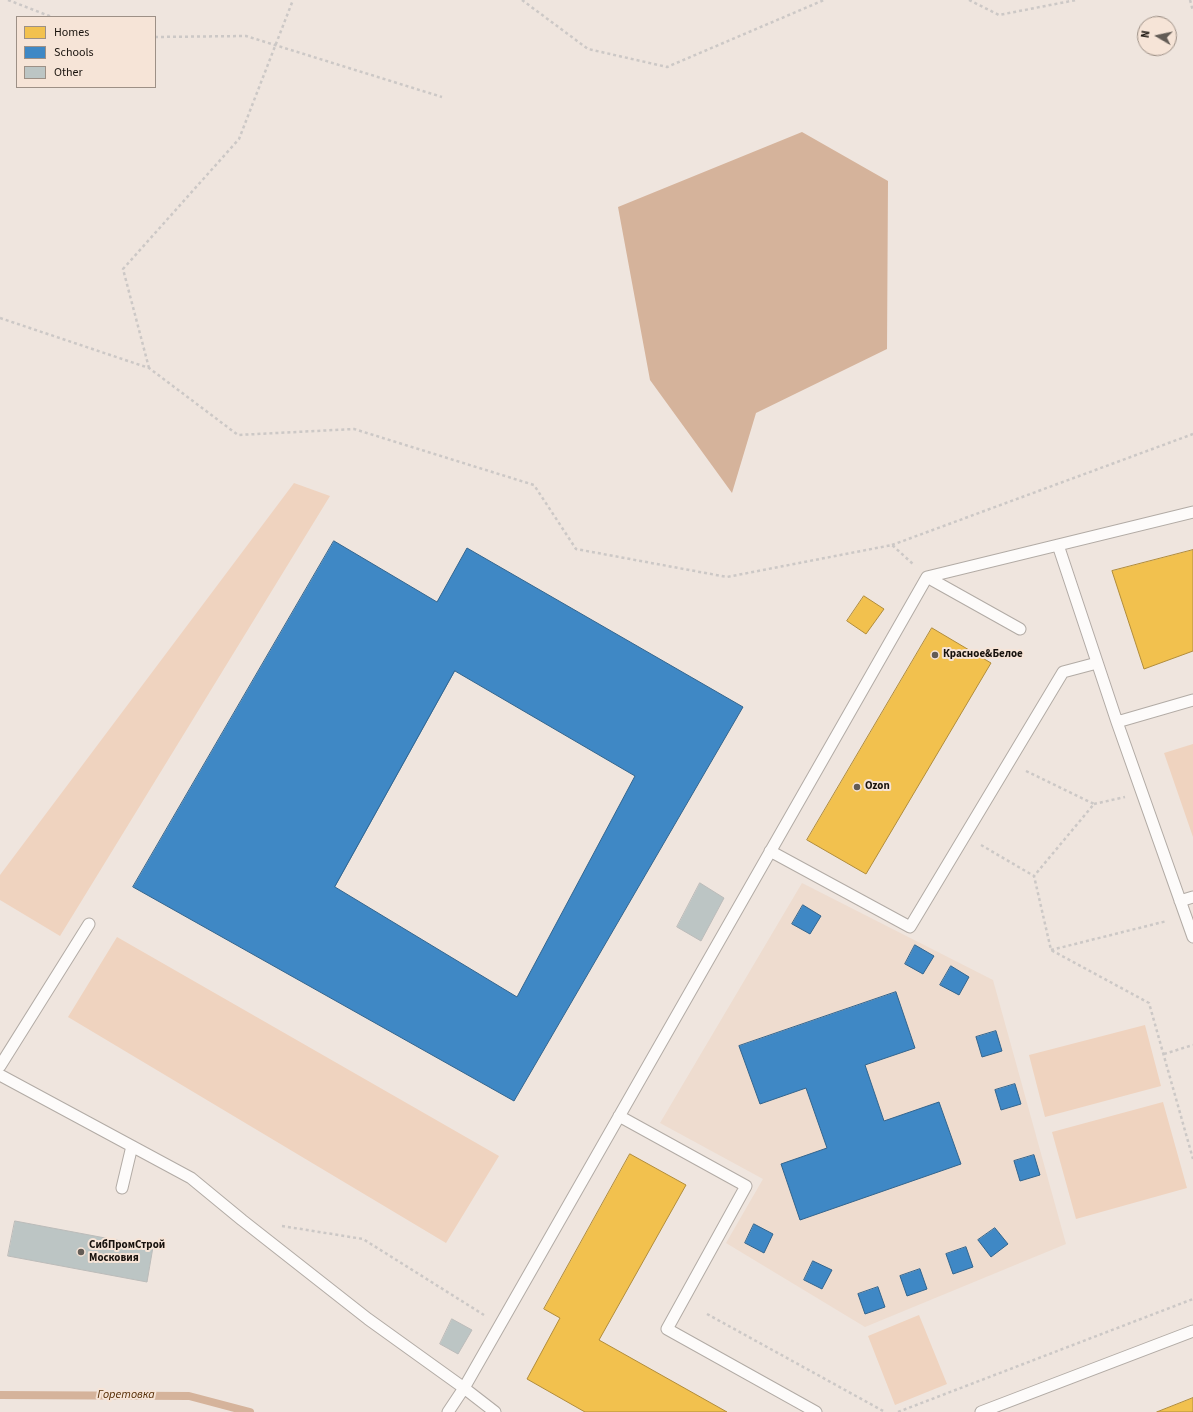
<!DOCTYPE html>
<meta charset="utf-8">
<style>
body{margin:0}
#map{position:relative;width:1193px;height:1412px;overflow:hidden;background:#efe5de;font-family:"Source Sans 3",sans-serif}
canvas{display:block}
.legend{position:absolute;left:16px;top:16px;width:140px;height:72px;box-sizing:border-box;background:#f6e4d7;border:1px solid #9d9086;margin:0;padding:5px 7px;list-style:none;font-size:12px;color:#18120d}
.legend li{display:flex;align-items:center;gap:8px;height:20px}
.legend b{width:20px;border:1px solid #9d9086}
.north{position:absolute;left:1137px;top:16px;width:40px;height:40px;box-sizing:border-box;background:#f6e4d7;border:1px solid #9d9086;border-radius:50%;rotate:279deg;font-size:11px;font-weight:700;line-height:16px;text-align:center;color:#18120d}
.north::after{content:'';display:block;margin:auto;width:14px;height:18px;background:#635c56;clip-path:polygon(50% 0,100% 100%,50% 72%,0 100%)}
</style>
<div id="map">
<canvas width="1193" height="1412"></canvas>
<ul class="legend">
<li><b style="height:11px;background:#f2c14e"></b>Homes</li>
<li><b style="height:11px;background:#3f88c5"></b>Schools</li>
<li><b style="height:11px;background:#bcc5c4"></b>Other</li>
</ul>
<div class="north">N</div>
</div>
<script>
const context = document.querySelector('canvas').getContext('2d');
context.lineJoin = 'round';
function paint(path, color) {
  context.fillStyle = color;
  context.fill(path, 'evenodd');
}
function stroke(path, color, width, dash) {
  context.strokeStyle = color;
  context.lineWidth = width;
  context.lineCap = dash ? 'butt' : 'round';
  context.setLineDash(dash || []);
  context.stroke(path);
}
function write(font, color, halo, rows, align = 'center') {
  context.font = font + ' "Source Sans 3",sans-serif';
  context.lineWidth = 4;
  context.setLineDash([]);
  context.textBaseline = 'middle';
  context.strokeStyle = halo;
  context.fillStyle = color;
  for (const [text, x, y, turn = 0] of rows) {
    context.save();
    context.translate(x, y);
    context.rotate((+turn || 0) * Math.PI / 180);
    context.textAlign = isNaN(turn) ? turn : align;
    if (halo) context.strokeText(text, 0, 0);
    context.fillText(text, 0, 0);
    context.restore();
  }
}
paint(new Path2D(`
 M802 883 993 980 1066 1244 865 1327 726 1243 763 1179 660 1123Z`), '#eedccf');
paint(new Path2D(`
 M294 483 330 496 60 936 0 900V875Z
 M1193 744V837L1164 753Z
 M117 937 499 1156 446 1243 68 1017Z
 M1145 1025 1161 1086 1045 1117 1029 1055Z
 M1163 1102 1187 1188 1076 1219 1052 1132Z
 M919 1315 947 1384 895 1405 868 1336Z`), '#efd3bf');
paint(new Path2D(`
 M802 132 888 181 887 349 756 413 732 493 650 380 618 207Z`), '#d5b39b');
const homes = new Path2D(`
 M1193 550V651L1144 669 1112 571Z
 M864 596 884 609 866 634 847 621Z
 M932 628 991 663 866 874 807 840Z
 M630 1154 686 1185 599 1340 727 1412H585L527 1379 560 1318 544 1309Z
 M1193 1398V1412H1157Z`);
paint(homes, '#f2c14e');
stroke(homes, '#b18c3a', 1);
const schools = new Path2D(`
 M334 541 437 602 467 548 743 707 514 1101 133 887ZM455 671 635 776 517 997 335 887Z
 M803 905 821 916 810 934 792 924Z
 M915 945 934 956 923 974 905 964Z
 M951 966 969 977 959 995 940 985Z
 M896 992 915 1048 865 1065 884 1121 939 1102 961 1164 800 1220 781 1164 827 1148 806 1088 760 1104 739 1046Z
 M996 1031 1002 1051 982 1057 976 1037Z
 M1015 1084 1021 1104 1001 1110 995 1090Z
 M1034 1155 1040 1175 1020 1181 1014 1161Z
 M754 1224 773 1234 764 1253 745 1243Z
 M995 1228 1008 1244 991 1257 978 1240Z
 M966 1247 973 1267 953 1274 946 1254Z
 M813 1261 832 1270 822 1289 804 1280Z
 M920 1269 927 1289 907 1296 900 1276Z
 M878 1287 885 1307 865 1314 858 1294Z`);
paint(schools, '#3f88c5');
stroke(schools, '#33658e', 1);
stroke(new Path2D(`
 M0 1395 189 1396 250 1412`), '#d5b39b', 8);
const building = new Path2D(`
 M700 883 724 898 701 941 677 927Z
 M15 1221 153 1247 147 1282 8 1256Z
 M452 1319 472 1330 458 1354 440 1344Z`);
paint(building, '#bcc5c4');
stroke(building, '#bbbbb9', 1);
const service = new Path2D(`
 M1058 545 1117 722 1193 937
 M927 577 1020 629
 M1117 722 1193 700
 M770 851 910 927 1063 672 1097 663
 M1180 901 1193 897
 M0 1066 89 924
 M0 1075 191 1178 242 1220 368 1319 464 1388 495 1412
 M619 1116 746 1186 667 1329 816 1412
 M122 1188 132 1146
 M448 1412 464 1388 927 577 1193 512
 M981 1412 1193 1331`);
stroke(service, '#b2aba5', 13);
stroke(new Path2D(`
 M8 0 52 17
 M522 0 588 49 667 67 824 0
 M969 0 999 15 1076 0
 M1190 0 1193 11
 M155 37 246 36 442 97
 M0 318 149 368 238 435 354 429 534 485 576 549 727 577 892 545 913 564
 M149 368 123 269 239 139 293 0
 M892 545 1193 434
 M1026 771 1094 804 1034 876 1051 950 1149 1003 1193 1159
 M1094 804 1125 797
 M981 845 1034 876
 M1051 950 1167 921
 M1164 1054 1193 1045
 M282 1226 363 1239 484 1315
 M707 1314 885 1412
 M898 1412 1193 1299`), '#ccc8c6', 2.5, [3, 3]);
stroke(service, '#fdfbfa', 11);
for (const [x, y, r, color] of [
 [935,655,4,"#635c56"],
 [857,787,4,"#635c56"],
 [81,1252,4,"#635c56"]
]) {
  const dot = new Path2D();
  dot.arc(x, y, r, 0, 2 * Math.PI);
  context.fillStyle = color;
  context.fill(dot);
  stroke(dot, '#f6e4d7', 1.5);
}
write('bold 11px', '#18120d', '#f6e4d7', [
 ["Красное&Белое",943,655],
 ["Ozon",865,787],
 ["СибПромСтрой",89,1246],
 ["Московия",89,1259]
], 'left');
write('italic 12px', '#562c03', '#f6e4d7', [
 ["Горетовка",126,1395]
]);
</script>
